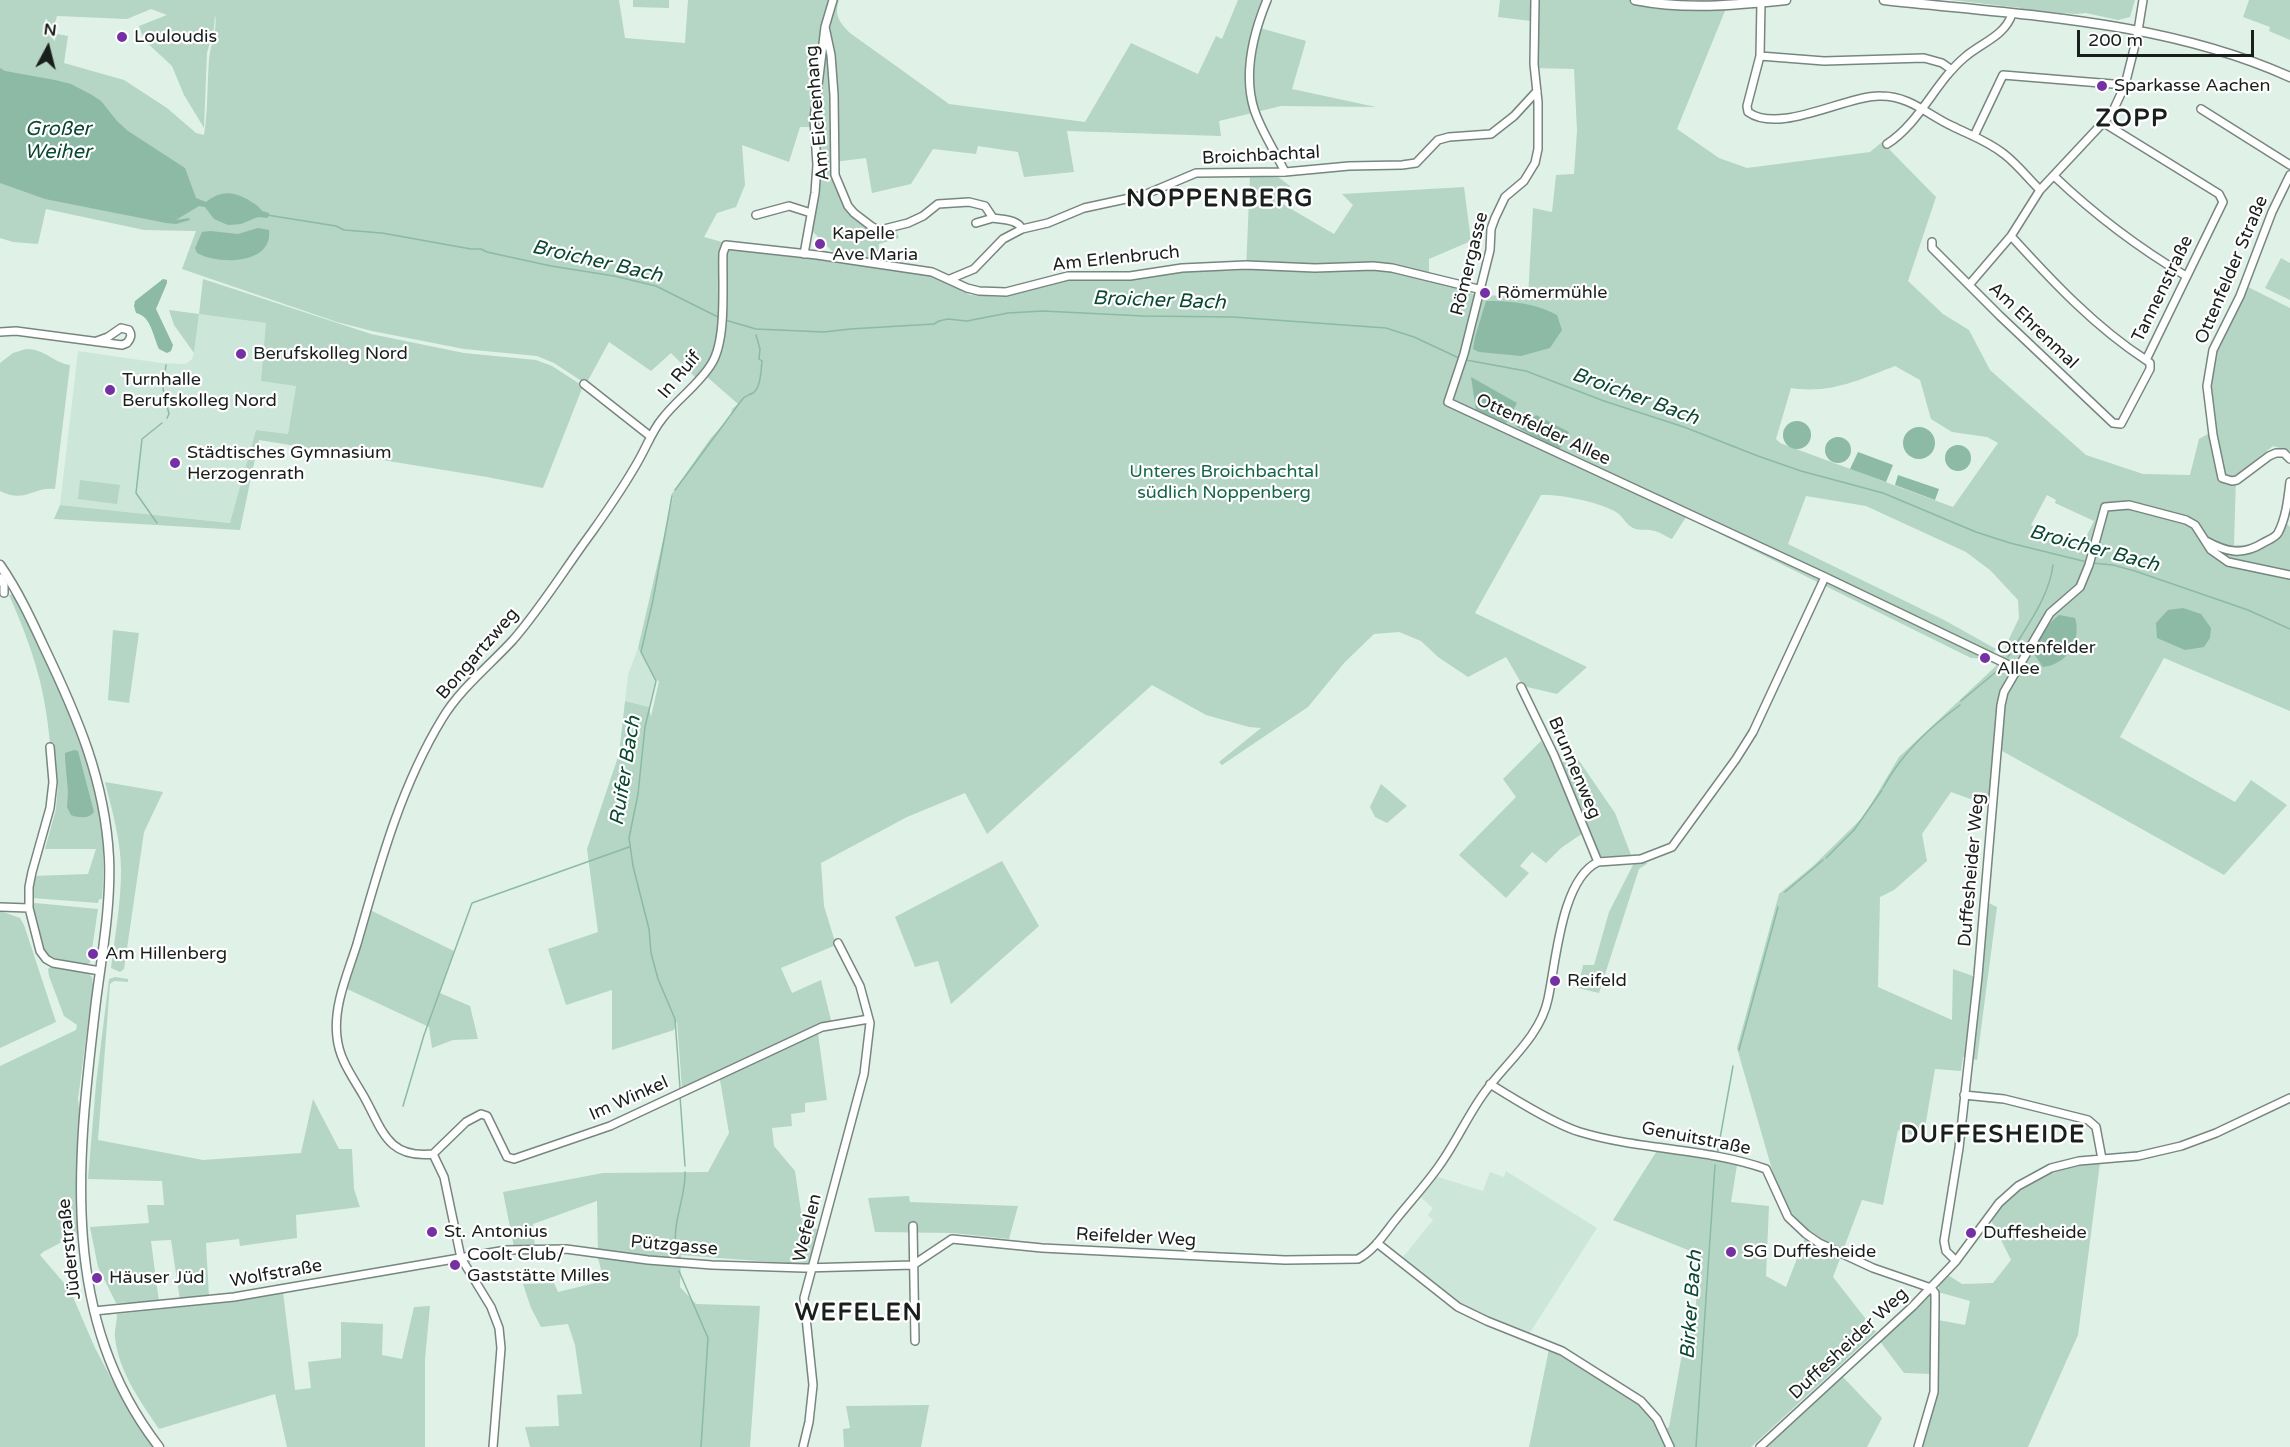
<!DOCTYPE html>
<meta charset="utf-8">
<style>
body{margin:0}
#map{position:relative;width:2290px;height:1447px;overflow:hidden;background:#e0f1e8;font-family:"Varela Round",sans-serif}
canvas{display:block}
.north{position:absolute;left:18px;top:18px;width:60px;height:60px;-webkit-text-stroke:4px #fff;paint-order:stroke;rotate:7deg;font-size:16px;font-weight:700;line-height:24px;text-align:center;color:#191f1c}
.north::after{content:'';display:block;margin:auto;width:21px;height:27px;background:#191f1c;clip-path:polygon(50% 0,100% 100%,50% 72%,0 100%)}
.scale{position:absolute;left:2077px;top:30px;width:177px;height:27px;box-sizing:border-box;border:3px solid #191f1c;border-top:0;padding-left:8px;font-size:18px;line-height:21px;white-space:nowrap;color:#191f1c;-webkit-text-stroke:4px #fff;paint-order:stroke}
</style>
<div id="map">
<canvas width="2290" height="1447"></canvas>
<div class="north">N</div>
<div class="scale">200 m</div>
</div>
<script>
const context = document.querySelector('canvas').getContext('2d');
context.lineJoin = 'round';
function paint(path, color) {
  context.fillStyle = color;
  context.fill(path, 'evenodd');
}
function stroke(path, color, width, dash) {
  context.strokeStyle = color;
  context.lineWidth = width;
  context.lineCap = dash ? 'butt' : 'round';
  context.setLineDash(dash || []);
  context.stroke(path);
}
function write(font, color, halo, rows, align = 'center') {
  context.font = font + ' "Varela Round",sans-serif';
  context.lineWidth = 4.5;
  context.setLineDash([]);
  context.textBaseline = 'middle';
  context.strokeStyle = halo;
  context.fillStyle = color;
  for (const [text, x, y, turn = 0] of rows) {
    context.save();
    context.translate(x, y);
    context.rotate((+turn || 0) * Math.PI / 180);
    context.textAlign = isNaN(turn) ? turn : align;
    if (halo) context.strokeText(text, 0, 0);
    context.fillText(text, 0, 0);
    context.restore();
  }
}
paint(new Path2D(`
 M199 314 267 323 296 385 288 434 256 430 231 523 60 505 78 351 161 363 186 364 192 359 194 353Z
 M638 648 655 680 649 707 625 701 628 675Z
 M1506 1171 1597 1228 1529 1334 1489 1319 1460 1305 1403 1257 1433 1220 1428 1215 1433 1208 1419 1196 1435 1176 1483 1191 1490 1172 1504 1177Z`), '#cde6da');
paint(new Path2D(`
 M0 0H619L625 38 685 43 688 0H839C834 15 839 22 850 33L949 104 1085 122 1131 43 1198 74 1216 36 1222 39 1238 0H1262L1253 26 1306 41 1292 89 1376 107 1281 106 1219 121 1221 136 1067 131 1074 172 1024 177 1018 152 978 146 976 154 933 149 911 184 872 193 866 158 834 162 842 197 860 215 879 229 894 224 899 238 879 244 878 268 934 276 970 295 1003 297 1069 280 1150 276 1176 272 1246 270 1250 176H1277L1290 186 1281 203 1334 234 1353 205 1342 194 1464 187 1471 241 1429 259V281L1468 290 1472 294 1528 298 1533 208 1552 212 1556 175 1574 174 1577 131 1574 69 1532 68 1531 21 1498 17 1500 0H1734L1729 1 1677 129 1719 158 1747 168 1870 152 1882 142 1936 197 1908 281 1943 314 1969 330 1990 370 2086 455 2143 474 2190 475 2199 439 2215 430 2210 386 2216 351 2248 287 2290 308V451L2273 446 2236 476 2234 545H2256L2286 523 2290 527V711L2164 658 2120 737 2235 802 2251 780 2287 805 2224 875 1995 747 1990 806 1951 792 1922 834 1927 861 1894 890 1880 897 1878 987 1952 1020 1953 969 1973 976 1980 899 1997 907 1977 1060 1963 1057 1961 1071 1935 1069 1923 1139 1898 1130 1883 1205 1862 1200 1833 1277 1876 1332 1751 1447H1529L1549 1349 1639 1403 1662 1432 1669 1427 1685 1337 1696 1304 1698 1254 1613 1220 1658 1149 1737 1165 1731 1202 1769 1206 1766 1276 1786 1287 1808 1230 1789 1210 1775 1180 1737 1048 1779 894 1813 866 1864 816 1899 757 1996 666 2019 618 2018 600 1990 570 1966 552 1866 506 1806 496 1788 544 1944 620 1996 649 1989 659 1971 658 1686 517 1672 539C1667 537 1661 533 1655 531 1648 529 1641 531 1633 528 1626 525 1623 516 1616 512 1600 502 1560 494 1541 495L1475 613 1587 667 1557 694 1523 686 1506 657 1468 677 1438 657 1421 641 1399 632 1374 634 1345 662 1308 707 1222 765 1219 762 1261 728 1249 727 1206 715 1152 685 987 834 965 793 907 817 821 863 824 906 836 945 781 968 792 993 821 980 833 1028 818 1033 827 1100 805 1103V1112L791 1114 792 1126 772 1128 774 1146 795 1171 803 1225 817 1229 810 1265 681 1255 680 1287 696 1304 760 1306 750 1447H530L525 1427 559 1426 557 1395 582 1394 575 1345 568 1324 541 1327 531 1308 523 1284 554 1283 558 1292 604 1281 598 1258 597 1201 533 1224 535 1248 514 1247 503 1192 603 1173 708 1172 729 1133 719 1074 682 1088 677 1021 674 1030 612 1050V990L566 1005 548 949 598 932 587 849 619 754 625 701 649 707 651 717 659 681 655 680 638 648 673 497 671 495 710 439 731 416 732 409 738 404 706 376 700 382 671 353 651 371 609 342 586 384 554 363 537 356 464 349 372 331 337 322 182 269 196 231 144 230 46 209 38 244 13 242 0 238ZM151 9 167 15 139 26 144 40 172 66 184 95 204 128 207 53 214 28 215 15C218 29 210 45 209 60 207 85 208 110 204 135L196 133 167 108 124 80 64 63 68 36 52 33 57 16 127 19ZM800 127H817L820 179 819 198 810 229 833 252 835 261 792 257 724 247 722 242 704 237 717 213 736 207 745 185 742 145 789 162ZM1895 366 1920 380 1931 419 1952 432 1987 437 1998 443 1953 507 1780 443 1776 439 1791 388C1831 394 1859 380 1895 366ZM2047 495 2056 500 2055 503 2094 521 2083 543 2079 540 2075 546 2031 525Z
 M633 0H669V8L633 7Z
 M1951 0H2135L2130 17 2118 20 2086 13 2076 14 2021 10V8Z
 M2249 0H2290V40L2269 31 2270 27 2243 17Z
 M2281 258 2290 263V300L2265 288Z
 M203 279 371 334 464 353 536 360 552 366 583 386 543 488 487 477 259 440 240 530 54 519 60 505 230 523 256 430 288 434 296 386 261 381 266 323 199 314 194 353 174 325 169 310 199 314Z
 M26 349C45 349 54 363 70 365L55 489C34 486 25 504 0 491V363L13 353Z
 M80 480 120 485 117 504 78 499Z
 M14 594C47 664 88 734 100 812 104 841 104 870 102 899H99L98 903 32 898 34 876 88 874 96 849H45L56 809 58 783 54 743H50C45 686 32 647 9 595Z
 M113 630 139 633 129 703 108 700Z
 M1541 741 1559 768 1571 749 1615 813 1631 855 1600 857 1586 831 1561 848 1546 863 1532 852 1520 866 1529 873 1506 898 1459 855 1516 797 1503 779Z
 M105 782 163 792 144 832 124 969 120 972 111 968C115 935 121 903 121 870 121 841 112 810 105 782Z
 M1381 784 1407 806 1387 823 1375 817 1370 807Z
 M1002 861 1039 926 951 1004 938 961 915 967 895 917Z
 M1634 863H1648L1639 869 1599 993 1578 988 1583 965H1594L1609 912Z
 M35 903 98 909 90 963 84 965 47 956 43 949 32 904Z
 M370 910 454 951 440 993 470 1006 478 1039 453 1040 432 1048 429 1027 345 988Z
 M0 911 20 918 24 925 56 1022 0 1048Z
 M52 966 86 971 92 977 93 985 78 1099 81 1124 82 1161 77 1234 43 1252 40 1255 70 1290 95 1348 128 1410 154 1447H0V1066L76 1030 77 1025 64 1016 49 976 48 969Z
 M115 977 128 979V982L114 981 110 984 98 1140 203 1160 301 1153 313 1099 339 1149H352L354 1189 360 1207 296 1215 297 1238 240 1246 239 1239 206 1243 209 1297 180 1300 171 1240 151 1241 159 1302 116 1303 98 1267 90 1227 149 1223 147 1205H164L162 1181 88 1179 96 1084 109 979Z
 M2100 1163 2078 1335 2028 1447H1921L1932 1415 1937 1392 1938 1320 1965 1325 1970 1301 1938 1292 1939 1285 1948 1275 1962 1284 1993 1283 2011 1260 1991 1220C2018 1182 2055 1167 2100 1163Z
 M909 1196 910 1202 1018 1206 1009 1239 953 1233 875 1232 868 1198Z
 M283 1292 295 1390 311 1388 308 1362 341 1358V1322L383 1324 382 1355 402 1359 414 1307 430 1306 425 1359V1447H287L275 1394 159 1429C140 1401 119 1372 115 1338 114 1331 117 1322 117 1314L210 1304Z
 M1929 1295 1933 1297 1932 1374 1904 1373 1879 1340Z
 M1842 1376 1882 1418 1867 1447H1764Z
 M929 1405 921 1447H844L843 1429 850 1428 846 1406Z`), '#b5d5c5');
paint(new Path2D(`
 M0 68 5 71 55 80 71 84 92 95 101 101 117 121 128 131 185 168 196 198 206 202C221 191 231 191 247 199 253 203 258 205 262 211L269 213 268 218 258 217 241 224 228 225 214 219 205 207 199 206 176 220 189 218 190 220 176 224 166 223 45 199 0 183Z
 M258 228 269 230C273 265 218 265 197 253L195 248 202 232 210 231 238 234Z
 M163 279 167 280V283L156 309 173 345 171 351 167 353 159 349C153 336 151 316 136 313L134 306 135 301Z
 M1486 301C1511 301 1535 303 1557 315L1562 330 1550 348 1521 356 1479 352 1473 349 1475 337Z
 M1471 377 1517 403 1506 423 1476 410Z
 M1536 415 1569 432 1559 450 1515 426 1521 420H1530Z
 M1783 435a14 14 0 1 1 28 0a14 14 0 1 1-28 0Z
 M1903 443a16 16 0 1 1 32 0a16 16 0 1 1-32 0Z
 M1825 450a13 13 0 1 1 26 0a13 13 0 1 1-26 0Z
 M1945 458a13 13 0 1 1 26 0a13 13 0 1 1-26 0Z
 M1858 452 1893 465 1886 482 1850 469Z
 M1898 475 1939 489 1935 500 1895 485Z
 M2183 608 2201 614 2211 628 2210 638 2204 647 2185 650 2157 638 2156 623 2168 610Z
 M2059 615 2075 618C2082 640 2067 665 2043 667L2034 654C2037 640 2047 624 2059 615Z
 M74 750 78 751 94 812C89 819 79 818 71 815L67 807 68 792 65 758V753Z`), '#8cbaa4');
stroke(new Path2D(`
 M267 215 336 226 344 230 382 233 471 249H481L487 252 551 266 614 276 656 286 720 318
 M725 320 756 329 824 332 850 329 934 324 939 321 948 319 967 321 1008 313 1043 311 1143 316 1233 317 1386 328 1414 337 1459 358
 M1466 360 1526 371 1604 401 1684 427 1758 456 1801 471 1883 493 1976 532 2010 543 2087 562
 M166 365 163 389 169 414 167 418
 M675 490 741 401C745 395 747 396 753 393 761 388 761 369 762 361L759 359 760 349 756 335
 M672 496 653 600 641 652 656 681 645 727 638 794 629 838 633 866 649 929 651 953 658 979 675 1019 680 1088
 M157 523 136 493 142 439 162 423
 M2092 563 2113 565 2135 571 2248 610 2290 629
 M2008 657C2025 629 2049 598 2053 565
 M1961 701 2003 666
 M1883 788C1902 753 1929 728 1960 705
 M1826 858 1854 830 1882 790
 M1785 892 1823 860
 M1739 1050 1778 907
 M680 1096 685 1166
 M403 1106 424 1035 472 903 629 847
 M1717 1155 1733 1066
 M676 1247C672 1222 686 1197 685 1172
 M679 1271 708 1338 701 1447
 M1696 1447 1715 1165`), '#8cbaa4', 1.5);
const minor = new Path2D(`
 M1267 0C1253 34 1243 73 1254 109 1261 131 1275 151 1285 172
 M1535 0 1534 64 1538 102V149L1535 163 1524 181 1505 197 1495 218 1491 229 1490 250 1464 354 1448 402 1825 577 2017 669
 M1761 2 1760 56 1747 106 1748 112C1780 135 1846 95 1881 96 1910 96 1928 115 1952 126 1970 135 1988 141 2004 154 2017 164 2028 178 2040 190
 M825 27 831 55 834 95 835 175 848 206 854 213 871 226 878 230 884 229 908 223 923 216 938 204 969 202 985 206 993 218C1003 220 1017 219 1022 229
 M1760 56 1824 61 1924 58 1942 63 1952 70
 M2201 109 2290 165
 M1974 136 2003 75 2125 85
 M1887 144C1920 123 1935 82 1965 57 1981 43 2005 36 2012 14
 M2290 175 2272 212 2240 296 2213 350 2207 386 2213 435 2222 478 2232 481 2237 480 2269 456 2276 453H2284L2290 459
 M2054 176C2095 215 2137 247 2186 276
 M756 215 789 206 811 213
 M976 223 993 218
 M2011 236C2052 281 2095 327 2146 360
 M1932 242V248L2000 316 2113 423 2121 424 2150 369V363L2146 360 2223 202 2219 194 2104 123
 M804 254 815 193 817 165 814 119 825 27 833 0
 M950 279 974 269 1003 239 1022 229 1048 223 1084 208 1144 195 1196 173 1285 172 1349 166 1402 165 1416 163 1438 140 1449 137 1491 134 1514 116 1537 91
 M1969 285 2011 236 2040 190 2112 113 2125 85 2137 37 2143 0
 M0 332 16 331 122 345 127 343C131 338 132 335 129 330L121 328 108 337 97 341
 M584 384 650 436
 M2206 541C2226 552 2242 556 2263 543 2268 540 2275 538 2278 533 2286 518 2288 499 2290 482
 M0 578 4 585V593
 M1521 687 1554 755 1598 862
 M50 747 53 782 50 808 32 872 29 887V908L40 951 46 959 53 963 100 971
 M0 907 29 908
 M1490 1084C1514 1099 1554 1124 1580 1132 1639 1150 1707 1148 1766 1169L1788 1217 1806 1234 1819 1243 1873 1268 1931 1288
 M1964 1095 2004 1099 2088 1120 2096 1127 2102 1159
 M433 1154C386 1159 382 1128 363 1095 352 1076 339 1059 337 1037 333 1006 348 973 357 944 379 867 400 788 442 719 460 689 489 666 513 640 541 608 566 567 592 532 609 508 627 482 641 456 648 443 653 430 662 419 677 399 699 385 712 363 727 338 722 283 723 253L726 245 817 255 932 272 967 288 979 291 1006 292 1068 276H1130L1182 268 1246 265 1315 268 1373 266 1392 268 1478 289
 M433 1154 466 1122 481 1114 487 1116 507 1157 514 1159 610 1126 822 1027 869 1019
 M433 1154 444 1177 461 1258 491 1307 499 1328 501 1348 493 1447
 M913 1226 915 1341
 M1377 1243 1458 1307 1487 1321 1562 1351 1641 1401 1657 1419 1670 1447
 M1956 1261 1946 1251 1944 1241 1959 1148 1978 976 2001 705 2004 692 2050 613 2080 587 2089 565 2105 507 2129 505 2186 520 2195 525 2211 550 2228 562 2290 575
 M94 1311 234 1297 506 1250 566 1249 648 1260 712 1265 804 1268 913 1265 952 1239 1042 1248 1220 1257 1285 1260 1358 1259C1373 1251 1383 1236 1393 1223 1408 1204 1425 1186 1439 1166 1455 1144 1466 1119 1482 1096 1503 1065 1540 1038 1548 999 1556 963 1561 879 1598 862L1641 859 1672 847 1736 759 1753 732 1825 577
 M803 1447 809 1422 813 1385 804 1298 864 1074 870 1023 860 986 838 943
 M1760 1447 1913 1306 1956 1261 1999 1203 2018 1186 2051 1168 2079 1161 2138 1156 2181 1146 2216 1133 2290 1098
 M1918 1447 1934 1392 1935 1303V1293L1931 1288`);
const major = new Path2D(`
 M1635 0C1686 10 1735 5 1786 0
 M1884 0C2020 15 2164 20 2290 77
 M0 565C18 591 31 619 44 647 77 716 105 780 109 858 111 906 102 954 96 1001 78 1156 57 1315 159 1447`);
stroke(minor, '#77867e', 10);
stroke(major, '#77867e', 11);
stroke(minor, '#fff', 7);
stroke(major, '#fff', 8);
for (const [x, y, r, color] of [
 [122,37,6,"#7530a3"],
 [2102,86,6,"#7530a3"],
 [820,244,6,"#7530a3"],
 [1485,293,6,"#7530a3"],
 [241,354,6,"#7530a3"],
 [110,390,6,"#7530a3"],
 [175,463,6,"#7530a3"],
 [1985,658,6,"#7530a3"],
 [93,954,6,"#7530a3"],
 [1555,981,6,"#7530a3"],
 [432,1232,6,"#7530a3"],
 [1971,1233,6,"#7530a3"],
 [1731,1252,6,"#7530a3"],
 [455,1265,6,"#7530a3"],
 [97,1278,6,"#7530a3"]
]) {
  const dot = new Path2D();
  dot.arc(x, y, r, 0, 2 * Math.PI);
  context.fillStyle = color;
  context.fill(dot);
  stroke(dot, '#fff', 2);
}
write('18px', '#191f1c', '#fff', [
 ["Louloudis",134,37],
 ["Sparkasse Aachen",2114,86],
 ["Kapelle",832,234],
 ["Ave Maria",832,255],
 ["Römermühle",1497,293],
 ["Berufskolleg Nord",253,354],
 ["Turnhalle",122,380],
 ["Berufskolleg Nord",122,401],
 ["Städtisches Gymnasium",187,453],
 ["Herzogenrath",187,474],
 ["Ottenfelder",1997,648],
 ["Allee",1997,669],
 ["Am Hillenberg",105,954],
 ["Reifeld",1567,981],
 ["St. Antonius",444,1232],
 ["Duffesheide",1983,1233],
 ["SG Duffesheide",1743,1252],
 ["Coolt Club/",467,1255],
 ["Gaststätte Milles",467,1276],
 ["Häuser Jüd",109,1278]
], 'left');
write('18px', '#191f1c', '#fff', [
 ["Am Eichenhang",818,113,-95],
 ["Broichbachtal",1261,156,-3],
 ["Am Erlenbruch",1116,259,-6],
 ["Römergasse",1470,264,-76],
 ["Ottenfelder Straße",2232,270,-67],
 ["Tannenstraße",2163,289,-64],
 ["Am Ehrenmal",2033,326,44],
 ["In Ruif",680,375,-50],
 ["Ottenfelder Allee",1543,430,25],
 ["Bongartzweg",478,654,-49],
 ["Brunnenweg",1574,768,67],
 ["Duffesheider Weg",1972,870,-85],
 ["Im Winkel",629,1099,-24],
 ["Genuitstraße",1696,1139,11],
 ["Wefelen",808,1228,-76],
 ["Reifelder Weg",1136,1238,3],
 ["Pützgasse",674,1246,5],
 ["Jüderstraße",70,1249,-96],
 ["Wolfstraße",276,1274,-10],
 ["Duffesheider Weg",1849,1344,-43]
]);
write('18px', '#16664a', '#fff', [
 ["Unteres Broichbachtal",1224,472],
 ["südlich Noppenberg",1224,493]
]);
write('italic 20px', '#0a4833', '#fff', [
 ["Großer",58,130],
 ["Weiher",58,153],
 ["Broicher Bach",597,262,13],
 ["Broicher Bach",1159,301,2],
 ["Broicher Bach",1635,397,20],
 ["Broicher Bach",2094,549,15],
 ["Ruifer Bach",626,771,-81],
 ["Birker Bach",1692,1305,-86]
]);
context.letterSpacing = '1.5px';
write('bold 24px', '#191f1c', '#fff', [
 ["ZOPP",2132,120],
 ["NOPPENBERG",1220,200],
 ["DUFFESHEIDE",1993,1136],
 ["WEFELEN",859,1314]
]);
context.letterSpacing = '0px';
</script>
